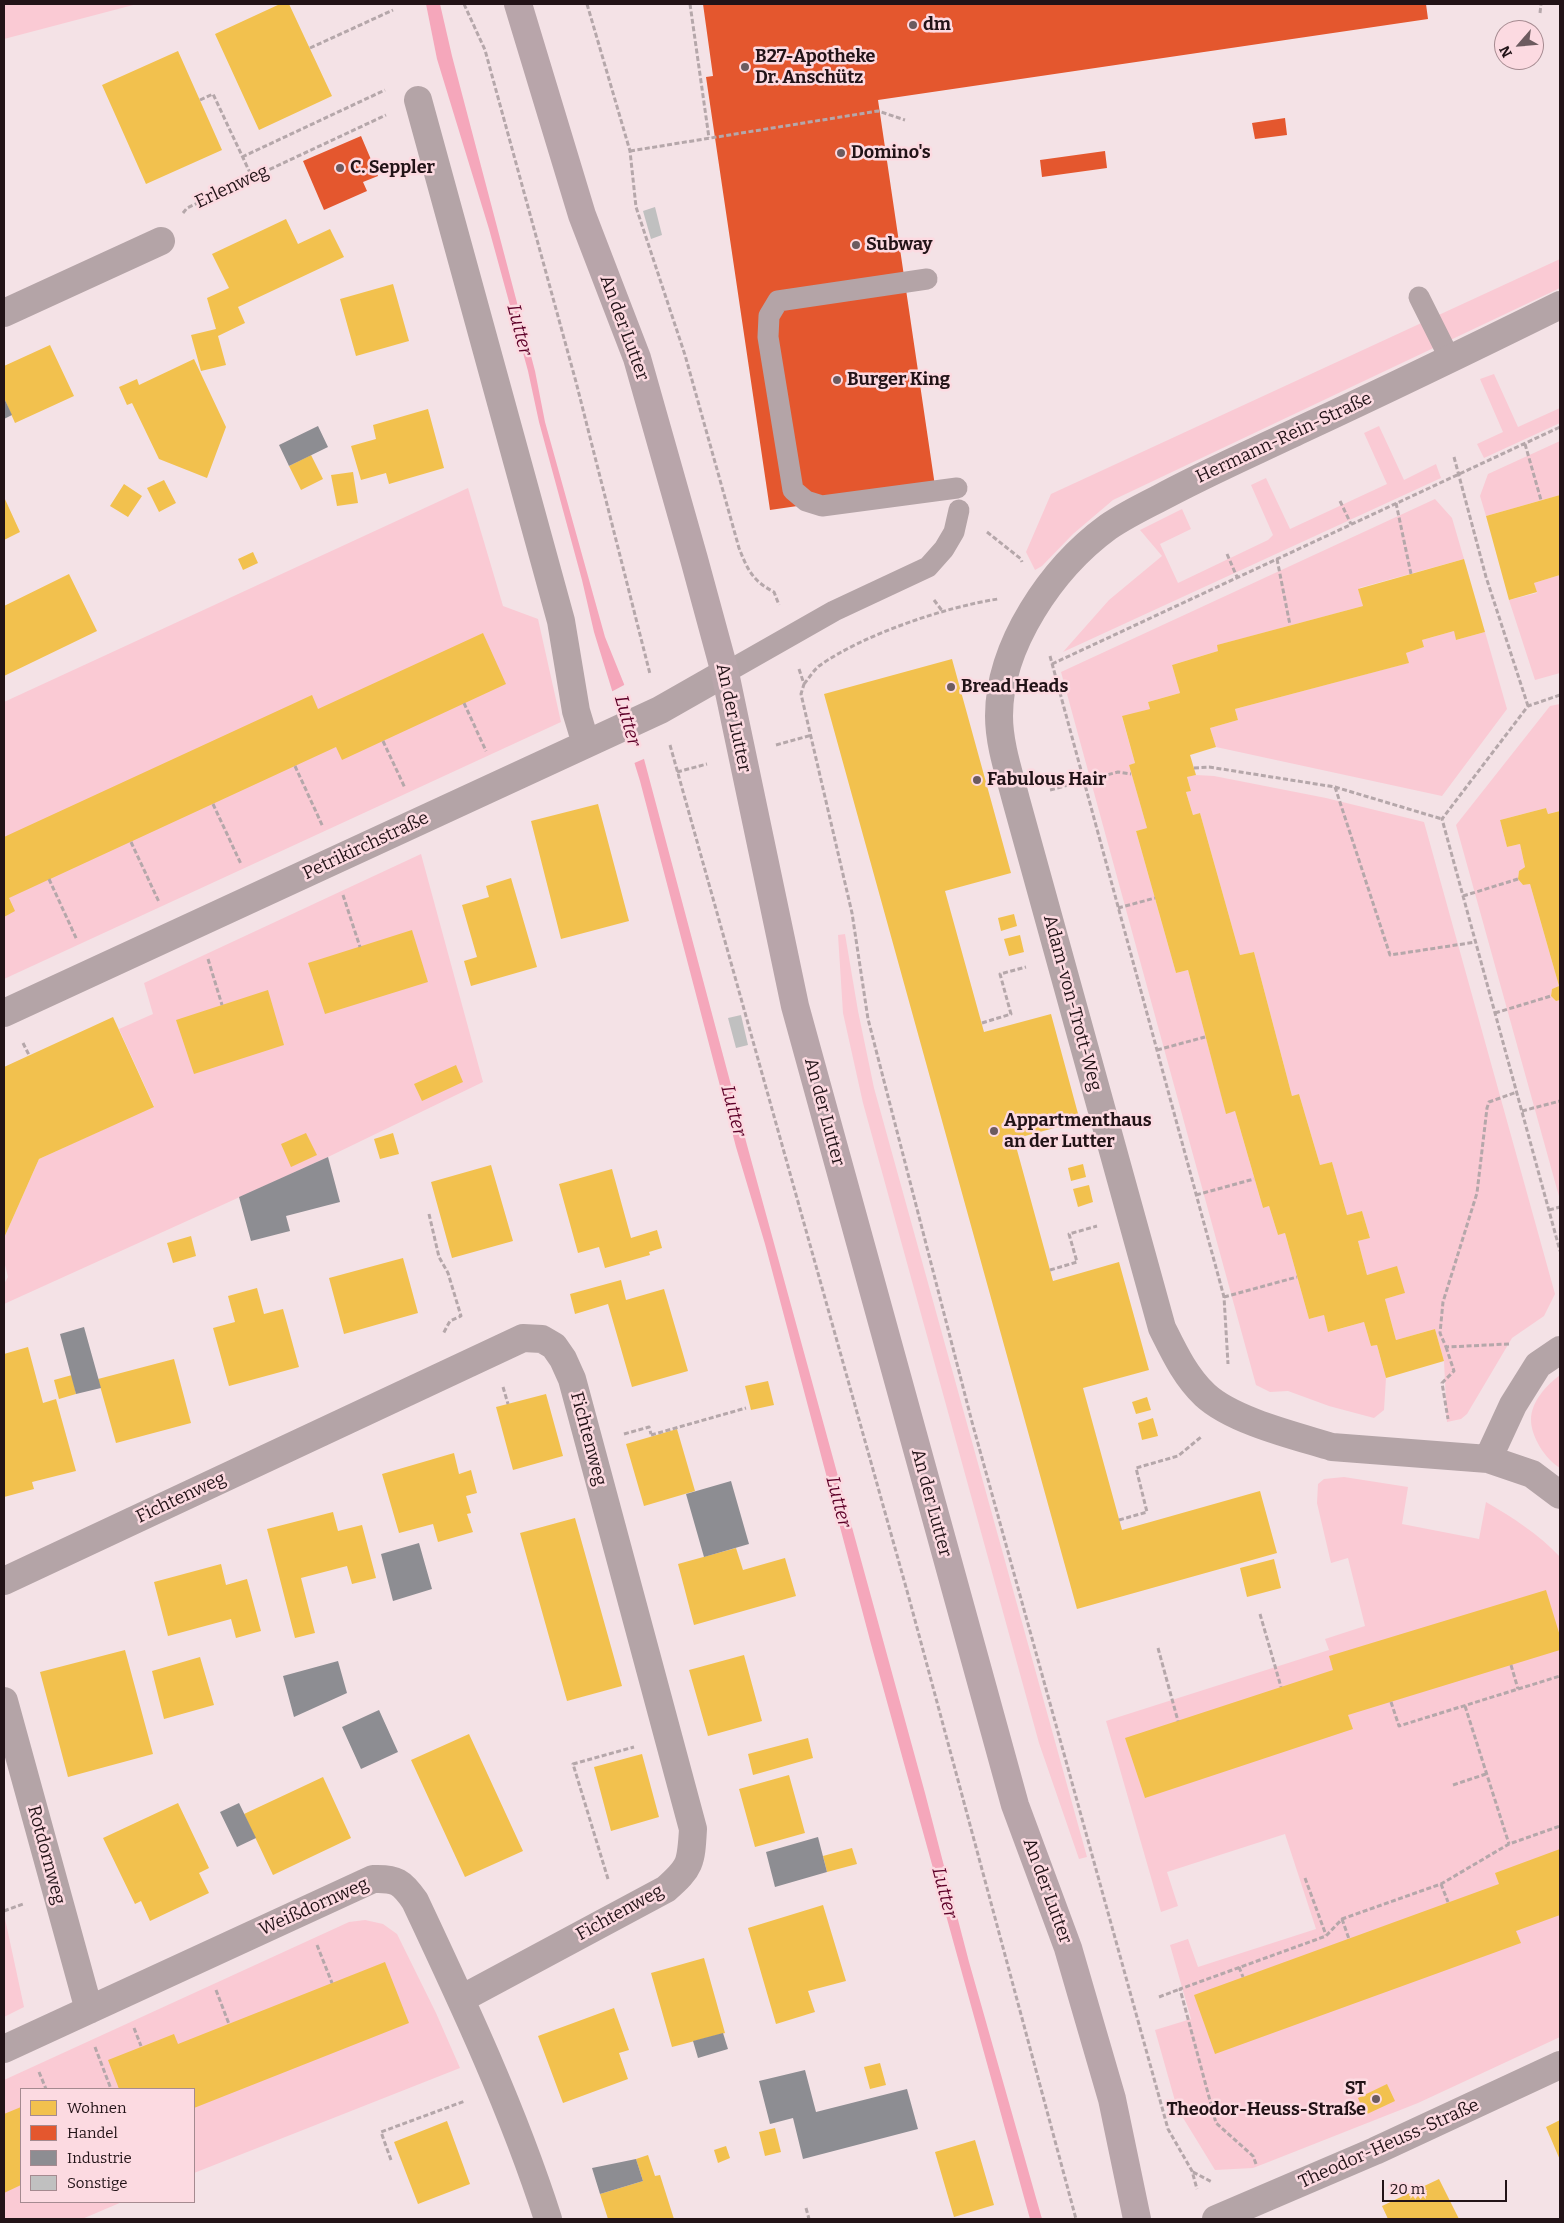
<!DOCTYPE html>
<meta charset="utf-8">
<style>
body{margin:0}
#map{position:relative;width:1564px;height:2223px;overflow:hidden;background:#f4e2e6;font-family:Bitter,serif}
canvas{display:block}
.frame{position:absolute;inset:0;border:5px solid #221317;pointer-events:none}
.legend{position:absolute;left:20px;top:2088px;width:175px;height:115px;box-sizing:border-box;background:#fcdae1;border:1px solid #a58a90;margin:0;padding:6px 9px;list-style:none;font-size:15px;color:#221317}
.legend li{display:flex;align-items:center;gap:10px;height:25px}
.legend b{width:25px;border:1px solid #a58a90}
.north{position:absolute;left:1494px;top:20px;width:50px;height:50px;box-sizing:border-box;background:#fcdae1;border:1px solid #a58a90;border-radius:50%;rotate:243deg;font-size:14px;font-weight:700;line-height:20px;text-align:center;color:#221317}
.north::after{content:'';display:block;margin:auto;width:18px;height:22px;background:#6c5b5f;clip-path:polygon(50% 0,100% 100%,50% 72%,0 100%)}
.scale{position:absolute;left:1382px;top:2180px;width:125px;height:22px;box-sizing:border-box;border:2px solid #221317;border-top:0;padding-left:6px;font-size:15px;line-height:18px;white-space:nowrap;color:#221317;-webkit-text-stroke:4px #fcdae1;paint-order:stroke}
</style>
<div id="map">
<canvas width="1564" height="2223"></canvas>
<div class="frame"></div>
<ul class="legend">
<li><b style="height:14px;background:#f2c14e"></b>Wohnen</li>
<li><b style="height:14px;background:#e4572e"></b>Handel</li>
<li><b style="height:14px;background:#8d8d92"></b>Industrie</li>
<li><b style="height:14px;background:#c0c0c0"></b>Sonstige</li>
</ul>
<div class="north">N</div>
<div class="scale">20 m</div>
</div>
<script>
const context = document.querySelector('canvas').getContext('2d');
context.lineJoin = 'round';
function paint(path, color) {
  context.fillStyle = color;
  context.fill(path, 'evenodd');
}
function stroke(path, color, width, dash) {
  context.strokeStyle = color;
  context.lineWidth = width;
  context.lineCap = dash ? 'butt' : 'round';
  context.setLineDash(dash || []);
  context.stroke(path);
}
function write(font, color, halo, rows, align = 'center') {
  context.font = font + ' Bitter,serif';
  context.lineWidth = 5;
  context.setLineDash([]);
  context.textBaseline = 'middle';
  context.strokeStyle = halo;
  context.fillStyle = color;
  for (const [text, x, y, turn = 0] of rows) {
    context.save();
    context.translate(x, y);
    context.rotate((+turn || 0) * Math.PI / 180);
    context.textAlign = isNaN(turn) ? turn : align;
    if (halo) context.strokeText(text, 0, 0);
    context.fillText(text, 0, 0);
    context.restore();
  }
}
paint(new Path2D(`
 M4 4H137L4 39Z
 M1560 259V288L1113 500 1073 534 1042 566 1035 570 1026 552 1051 494Z
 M1494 374 1518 427 1560 408V423L1484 458 1477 444 1503 432 1480 379Z
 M1379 426 1404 480 1436 464 1441 478 1063 652 1109 600 1162 556 1140 530 1182 509 1191 529 1160 544 1178 583 1268 540 1273 535 1251 485 1266 478 1290 529 1387 484 1364 433Z
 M1560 441V495L1486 516 1480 496 1488 474Z
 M468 488 503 606 538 619 561 722 4 979V702Z
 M1435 499 1452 518 1464 559 1359 588 1363 606 1218 645V651L1172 665 1180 693 1148 702 1150 709 1122 717 1135 763 1129 765 1147 828 1136 831 1176 973 1188 970 1226 1113 1235 1111 1263 1208 1269 1206 1278 1235 1285 1233 1309 1319 1324 1315 1329 1332 1364 1322 1371 1346 1377 1345 1386 1378 1384 1410 1374 1418 1329 1406 1288 1391 1270 1392 1256 1385 1061 672Z
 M1560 575V673L1535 680 1509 600 1537 593 1534 583Z
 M1454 631 1456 640 1485 632 1507 709 1442 796 1216 747 1210 728 1238 720 1235 709 1408 663 1406 653 1424 647 1422 640Z
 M1560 704V811L1548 814 1546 808 1500 820 1507 847 1520 844 1525 867 1519 871 1518 879 1523 885 1530 884 1559 986 1552 989 1551 996 1556 1001 1560 1000V1200L1456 825 1550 706Z
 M1196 775 1214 776 1326 798 1424 822 1555 1294 1544 1316 1512 1338 1467 1414 1461 1419 1447 1422 1444 1361 1435 1329 1396 1340 1385 1299 1404 1293 1397 1267 1367 1275 1358 1241 1370 1238 1362 1211 1347 1215 1332 1162 1320 1165 1299 1094 1292 1096 1254 952 1240 955 1200 813 1193 815 1186 792 1191 791 1187 777Z
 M421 854 483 1082 328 1157 4 1304V1284L8 1277 4 1261V1238L39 1159 154 1106 119 1029 153 1014 144 983Z
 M845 934 858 1011 874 1088 1087 1857 1079 1859 1039 1743 863 1103 843 1013 838 935Z
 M1560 1375V1468C1546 1460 1531 1437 1531 1420 1531 1401 1547 1385 1560 1375Z
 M1344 1477 1408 1487 1402 1524 1479 1539 1486 1502C1513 1518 1539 1534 1560 1557V2037L1418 2103 1271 2161 1253 2168 1215 2170 1177 2108 1155 2030 1191 2019 1170 1945 1188 1939 1198 1967 1316 1929 1285 1834 1167 1872 1178 1906 1161 1912 1106 1721 1329 1650 1325 1639 1365 1626 1348 1558 1331 1563 1317 1503 1318 1484 1324 1479Z
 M4 1914 24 2007 4 2017Z
 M365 1920 383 1924 397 1934 436 2013 460 2068 194 2173V2089H21V2202H122L82 2219H4V2080L349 1922Z`), '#facad4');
paint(new Path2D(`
 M426 4H440L452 56 535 371 545 422 605 637 624 684 747 1145 925 1793 969 1962 1042 2219H1030L871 1644 765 1244 736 1147 640 781 594 632 582 580 539 422 528 371 489 229 437 59Z`), '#f5a7bb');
paint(new Path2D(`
 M626 684 646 758 632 764 611 692Z`), '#f4e2e6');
paint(new Path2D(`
 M280 4H289L332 96 259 130 215 34Z
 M178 51 222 150 146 184 102 85Z
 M286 219 298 244 330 229 344 257 238 307 245 323 218 336 226 365 201 371 191 335 216 329 207 298 229 288 212 254Z
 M393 284 409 341 356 356 340 299Z
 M50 345 74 396 15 423 4 398V366Z
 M194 359 226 427 207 478 159 459 132 403 127 405 119 387 137 379 139 385Z
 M428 409 444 468 389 484 386 473 361 480 351 446 376 439 373 425Z
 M311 455 323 479 301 490 289 466Z
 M353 472 358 503 337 506 331 475Z
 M164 480 176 503 159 512 147 488Z
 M124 484 142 496 128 517 110 506Z
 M1560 495V575L1534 583 1537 592 1509 600 1486 516Z
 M4 497 20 532 4 540Z
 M253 552 258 563 243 570 238 559Z
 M1464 559 1485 632 1456 640 1454 631 1422 640 1424 647 1406 653 1409 663 1235 709 1238 720 1210 728 1216 747 1190 755 1196 775 1187 777 1191 791 1186 792 1193 815 1200 813 1240 955 1254 952 1292 1096 1299 1094 1320 1165 1332 1162 1347 1215 1362 1211 1370 1238 1358 1241 1367 1275 1397 1266 1405 1293 1385 1299 1396 1340 1435 1329 1444 1361 1386 1378 1377 1345 1371 1346 1364 1322 1328 1332 1324 1315 1309 1319 1285 1233 1278 1235 1269 1206 1263 1208 1235 1111 1226 1114 1188 970 1176 973 1136 831 1147 828 1129 765 1135 763 1122 716 1150 709 1148 702 1180 693 1172 665 1218 651 1217 645 1363 606 1358 589Z
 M69 574 97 631 4 676V606Z
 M483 633 506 684 342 760 336 747 9 898 15 911 4 917V837L312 695 318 709Z
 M952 659 1011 873 945 891 984 1032 1051 1014 1080 1121 1014 1139 1050 1270 1053 1281 1119 1262 1149 1370 1083 1388 1122 1530 1260 1491 1277 1553 1077 1609 824 694Z
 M598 804 629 921 561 939 531 821Z
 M1546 808 1548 814 1560 811V1000L1556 1001 1551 996 1552 989 1559 986 1530 884 1523 885 1518 879 1519 871 1525 867 1520 844 1507 847 1500 820Z
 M511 878 537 967 471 986 464 961 477 957 462 905 489 897 486 886Z
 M1014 914 1017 926 1001 931 998 918Z
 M412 930 428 982 325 1014 308 963Z
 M1020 935 1024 952 1009 956 1004 939Z
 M268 990 284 1045 194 1074 176 1020Z
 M113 1017 154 1107 39 1159 4 1238V1067Z
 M456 1065 463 1082 422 1101 414 1084Z
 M306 1133 317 1155 291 1167 281 1144Z
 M393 1133 399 1154 380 1159 374 1139Z
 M1083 1164 1086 1177 1071 1181 1068 1168Z
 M491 1165 513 1241 452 1258 431 1182Z
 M612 1169 631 1238 657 1230 662 1248 649 1252 650 1255 605 1268 599 1247 578 1253 559 1184Z
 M1089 1185 1093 1202 1078 1207 1073 1189Z
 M191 1236 196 1256 173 1263 167 1243Z
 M403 1258 418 1313 344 1334 329 1278Z
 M621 1280 626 1300 664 1289 688 1371 632 1387 608 1304 575 1314 570 1294Z
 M257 1288 264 1314 283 1309 299 1367 229 1386 213 1328 235 1322 228 1296Z
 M28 1347 43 1403 56 1399 76 1471 32 1482 34 1489 4 1497V1354Z
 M174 1359 191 1423 116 1443 98 1379Z
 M72 1375 76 1394 59 1399 54 1380Z
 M768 1381 774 1405 751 1410 745 1386Z
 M546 1394 563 1456 513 1470 496 1407Z
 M1147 1397 1151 1410 1136 1414 1132 1402Z
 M1153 1418 1158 1436 1142 1440 1138 1423Z
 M677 1429 695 1491 644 1506 626 1444Z
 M454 1453 459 1474 471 1470 477 1493 466 1496 471 1513 467 1514 473 1532 438 1542 433 1524 399 1533 382 1474Z
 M333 1512 338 1531 362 1525 376 1578 352 1584 347 1566 301 1578 315 1633 295 1638 267 1529Z
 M575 1518 622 1686 567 1701 520 1533Z
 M736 1548 743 1570 785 1558 796 1596 694 1625 678 1564Z
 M1274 1559 1281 1588 1247 1597 1240 1568Z
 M221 1564 226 1585 247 1579 261 1631 236 1638 231 1619 168 1636 154 1582Z
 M1546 1590 1560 1636V1650L1348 1715 1353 1729 1145 1798 1125 1738 1333 1670 1329 1656Z
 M125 1650 153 1754 68 1777 40 1672Z
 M744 1655 762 1721 708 1736 689 1670Z
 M200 1657 214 1705 164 1719 152 1671Z
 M469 1734 523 1851 465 1877 411 1760Z
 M808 1738 813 1758 753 1775 748 1754Z
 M642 1754 659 1817 611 1831 594 1767Z
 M789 1775 805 1833 755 1847 739 1789Z
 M323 1777 351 1838 273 1875 244 1814Z
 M178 1803 209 1868 199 1873 209 1893 150 1921 141 1901 135 1904 103 1838Z
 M852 1848 857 1864 827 1872 823 1856Z
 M1560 1849V1915L1516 1931 1521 1943 1215 2054 1194 1995 1499 1884 1495 1873Z
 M823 1905 846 1981 808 1991 815 2012 776 2024 748 1928Z
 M704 1958 725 2033 672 2047 651 1973Z
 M385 1962 409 2023 194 2108V2089H119L108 2060 174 2034 178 2044Z
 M614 2008 629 2050 619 2053 628 2079 563 2103 538 2036Z
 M880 2063 886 2085 870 2089 864 2067Z
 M1387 2084 1395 2101 1365 2115 1358 2098Z
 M21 2107V2185L4 2193V2114Z
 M1560 2120V2160L1546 2127Z
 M447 2121 470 2184 418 2204 394 2142Z
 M775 2128 781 2152 765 2156 759 2132Z
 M975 2140 994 2205 954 2217 935 2152Z
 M726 2146 730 2158 718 2163 714 2150Z
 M648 2155 655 2176 660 2175 674 2219H608L600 2194 643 2181 636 2159Z
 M1439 2179 1459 2219H1388L1382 2206Z`), '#f2c14e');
paint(new Path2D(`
 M703 4H1426L1428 19 878 100 935 486 770 510 706 77 713 76Z
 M1285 118 1287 135 1255 139 1252 123Z
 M361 136 378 176 363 182 367 191 324 210 303 161Z
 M1105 151 1107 168 1042 177 1040 160Z`), '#e4572e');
paint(new Path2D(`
 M4 398 12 415 4 419Z
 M318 426 328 447 289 466 279 445Z
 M328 1157 340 1202 286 1216 290 1231 251 1241 239 1197Z
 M84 1327 101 1388 76 1394 60 1334Z
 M731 1481 749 1544 704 1557 686 1494Z
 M419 1543 432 1589 393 1601 381 1554Z
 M338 1661 347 1693 294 1717 283 1676Z
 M379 1710 398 1752 361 1769 342 1727Z
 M239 1803 256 1838 237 1847 220 1812Z
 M818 1837 827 1872 775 1887 766 1852Z
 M723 2033 728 2049 698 2058 693 2041Z
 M805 2070 816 2112 907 2089 918 2129 803 2159 793 2118 770 2124 759 2081Z
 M636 2159 643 2181 600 2194 592 2168Z`), '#8d8d92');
paint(new Path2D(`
 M655 207 662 235 651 239 643 211Z
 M741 1015 748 1045 736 1048 728 1018Z`), '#c0c0c0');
stroke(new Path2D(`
 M464 4 485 50 576 382 650 674
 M587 4 630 151 636 207 685 355 739 548C748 571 753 581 774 592L779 605
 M690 4 709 138
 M1540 13 1541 4
 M310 48 393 10
 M200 100 213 94 252 177
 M630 151 878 111 905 120
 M242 157 385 90
 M183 213 187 208 386 115
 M1525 444 1541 500
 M1454 457 1486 577 1528 706
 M1340 501 1351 524
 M1396 503 1411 574
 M987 532 1021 559 1022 562
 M1227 554 1237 577
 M1277 559 1290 625
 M934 600 943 612
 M1050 656 1224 1297 1228 1364
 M1052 664 1560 427
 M799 669 804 684 801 694 852 913 868 1019 972 1422 1168 2129 1192 2171 1197 2189
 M804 684C809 678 813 671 819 666 862 635 945 607 998 599
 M1560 695 1528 706 1442 819 1560 1251
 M464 703 486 751
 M383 741 405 788
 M670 745 909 1598 1076 2219
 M776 745 812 735
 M295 766 323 827
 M1194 768 1209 767 1335 787 1442 819
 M677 772 707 764
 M1335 787 1390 955 1476 942
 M1050 790 1118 772 1131 774
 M213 804 241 864
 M131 842 159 902
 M49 879 77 940
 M343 895 360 947
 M1463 896 1518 879
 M1118 908 1155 898
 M208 959 222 1005
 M1495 1013 1551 996
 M982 1023 1011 1014 1000 974 1026 967
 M23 1043 29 1055
 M1157 1050 1205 1037
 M1522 1111 1560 1101
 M1196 1195 1254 1179
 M1549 1210 1560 1207
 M429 1214 439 1257 448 1273 461 1316 450 1321 443 1334
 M1050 1270 1077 1262 1069 1234 1097 1226
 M1224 1297 1297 1277
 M1509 1344 1446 1347 1440 1333 1443 1302 1477 1193 1487 1108 1489 1102 1517 1092
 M1446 1347 1454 1371 1442 1383 1448 1419
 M503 1387 508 1404
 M624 1434 649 1427 651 1434
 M651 1435 746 1408
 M1119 1520 1147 1512 1136 1468 1178 1456 1201 1437
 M1260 1614 1281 1687
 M1158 1648 1178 1721
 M1511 1665 1518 1689
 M1391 1702 1399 1726 1560 1676
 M1465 1706 1509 1844
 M1453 1785 1486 1774
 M1305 1878 1326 1935
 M608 1879 573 1764 634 1747
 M1441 1884 1448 1902
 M4 1911 23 1904
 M1342 1919 1349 1939
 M317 1945 332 1983
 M1239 1967 1243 1977
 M216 1990 229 2024
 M1159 1997 1180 1989
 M134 2028 141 2046
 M95 2047 111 2089
 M39 2072 46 2089
 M391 2160 381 2132 465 2101
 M1256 2164 1253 2156 1216 2123 1180 1989 1326 1936 1342 1919 1441 1884 1509 1844 1560 1826
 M1193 2172 1212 2182
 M806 2208 809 2219`), '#b5a7aa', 3, [5, 2.5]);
stroke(new Path2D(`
 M927 279 778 301 769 316 768 337 793 490 806 501 822 506 957 488
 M1419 297 1450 359
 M725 673 834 611 928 567 944 549 954 532 959 510`), '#b4a4a7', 21);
stroke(new Path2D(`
 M418 100 561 621 576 711 586 744
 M1560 305C1473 348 1386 390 1298 431 1252 453 1204 474 1158 499 1142 507 1124 516 1108 527 1052 568 999 645 999 716 999 744 1009 773 1016 800L1162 1328C1174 1352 1185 1376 1205 1395 1233 1421 1296 1436 1332 1447L1488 1459 1532 1474 1560 1495
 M4 313 161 241
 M4 1013 660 710 725 673
 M1488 1459 1513 1405 1538 1365 1560 1350
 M4 1581 523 1338 542 1339 554 1346 563 1359 572 1379 693 1829C691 1863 691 1867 666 1889L461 1999
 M4 1701 89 2010
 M4 2049 373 1879C396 1878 402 1882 415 1901 464 2005 513 2110 548 2219
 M1216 2219 1375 2151 1560 2065`), '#b4a4a7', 28);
stroke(new Path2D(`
 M518 4 582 215 637 358 694 559 725 673 795 1006 1015 1805 1068 1948 1112 2099 1137 2219`), '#b8a5aa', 28);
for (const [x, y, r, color] of [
 [913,25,5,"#6c5b5f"],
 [745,67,5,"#6c5b5f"],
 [841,153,5,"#6c5b5f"],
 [340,168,5,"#6c5b5f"],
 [856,245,5,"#6c5b5f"],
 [837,380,5,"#6c5b5f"],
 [951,687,5,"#6c5b5f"],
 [977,780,5,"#6c5b5f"],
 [994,1131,5,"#6c5b5f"],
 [1376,2099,5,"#6c5b5f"]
]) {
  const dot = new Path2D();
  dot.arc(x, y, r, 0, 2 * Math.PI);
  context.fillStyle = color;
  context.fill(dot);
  stroke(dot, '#fcdae1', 2);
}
write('bold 18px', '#221317', '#fcdae1', [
 ["dm",923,25],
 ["B27-Apotheke",755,57],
 ["Dr. Anschütz",755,78],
 ["Domino's",851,153],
 ["C. Seppler",350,168],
 ["Subway",866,245],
 ["Burger King",847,380],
 ["Bread Heads",961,687],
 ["Fabulous Hair",987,780],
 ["Appartmenthaus",1004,1121],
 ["an der Lutter",1004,1142],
 ["ST",1366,2089,"right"],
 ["Theodor-Heuss-Straße",1366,2110,"right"]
], 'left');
write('18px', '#221317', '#fcdae1', [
 ["Erlenweg",232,187,-25],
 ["An der Lutter",624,328,70],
 ["Hermann-Rein-Straße",1284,438,-25],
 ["An der Lutter",733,718,78],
 ["Petrikirchstraße",366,846,-25],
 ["Adam-von-Trott-Weg",1072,1003,75],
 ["An der Lutter",824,1112,75],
 ["Fichtenweg",588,1439,75],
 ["Fichtenweg",181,1498,-25],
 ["An der Lutter",931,1503,75],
 ["Rotdornweg",46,1855,75],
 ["An der Lutter",1047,1891,70],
 ["Weißdornweg",314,1907,-24],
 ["Fichtenweg",620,1913,-29],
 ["Theodor-Heuss-Straße",1389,2144,-24]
]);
write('italic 19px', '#5e0028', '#fcdae1', [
 ["Lutter",519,330,75],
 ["Lutter",627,721,74],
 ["Lutter",733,1111,75],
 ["Lutter",838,1502,75],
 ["Lutter",944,1893,75]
]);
</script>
